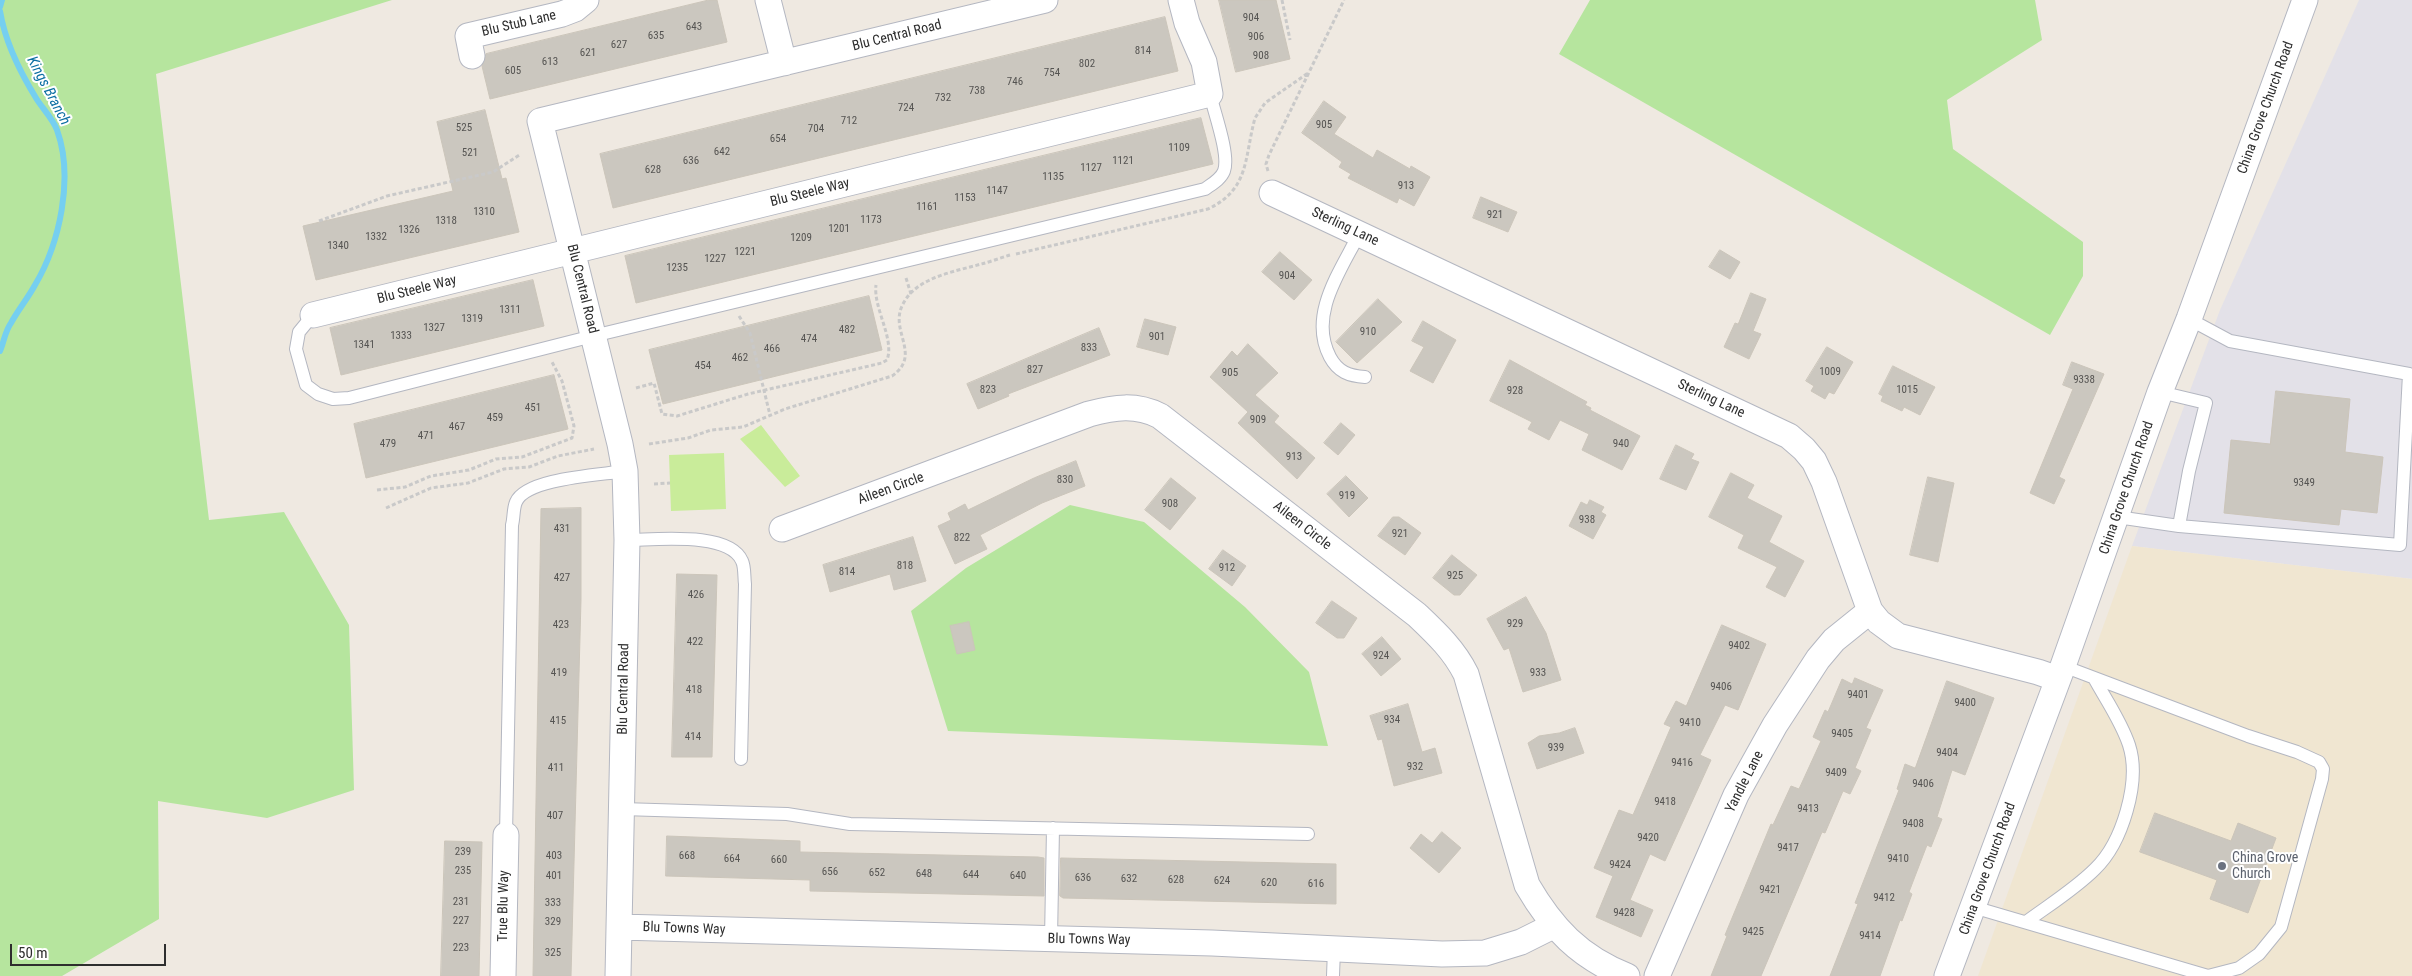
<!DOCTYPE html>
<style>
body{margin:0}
#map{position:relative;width:2412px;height:976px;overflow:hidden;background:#efe9e1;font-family:"Roboto Condensed",sans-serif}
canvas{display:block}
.scale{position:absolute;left:10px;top:944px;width:156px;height:22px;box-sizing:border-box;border:2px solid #2e2e2e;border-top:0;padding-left:6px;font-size:15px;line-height:18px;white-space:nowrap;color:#2e2e2e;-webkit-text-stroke:4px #fff;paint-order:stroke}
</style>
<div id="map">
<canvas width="2412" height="976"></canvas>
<div class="scale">50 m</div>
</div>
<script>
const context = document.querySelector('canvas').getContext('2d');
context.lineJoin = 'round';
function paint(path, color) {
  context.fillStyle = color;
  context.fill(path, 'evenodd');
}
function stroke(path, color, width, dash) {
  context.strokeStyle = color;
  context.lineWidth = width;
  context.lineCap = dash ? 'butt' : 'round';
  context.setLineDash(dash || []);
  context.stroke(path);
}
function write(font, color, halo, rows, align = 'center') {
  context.font = font + ' "Roboto Condensed",sans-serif';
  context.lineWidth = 4;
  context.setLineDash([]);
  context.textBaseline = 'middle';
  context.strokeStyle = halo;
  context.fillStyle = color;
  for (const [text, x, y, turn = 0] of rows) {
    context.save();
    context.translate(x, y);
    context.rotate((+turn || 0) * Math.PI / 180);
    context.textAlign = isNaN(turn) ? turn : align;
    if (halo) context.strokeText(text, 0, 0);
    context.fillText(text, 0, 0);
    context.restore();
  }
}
paint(new Path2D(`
 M2359 0H2412V579L2132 546 2220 310Z`), '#e3e1e8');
paint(new Path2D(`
 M2132 546 2412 579V976H1978Z`), '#f0e6d1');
paint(new Path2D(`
 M0 0H392L156 74 209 520 284 512 349 625 354 790 267 818 158 801 159 919 62 976H0Z
 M1590 0H2035L2042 40 1947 100 1953 149 2083 242V276L2050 335 1559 54Z
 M1070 505 1144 522 1245 607 1309 672 1328 746 948 731 911 611 966 568Z`), '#b6e59e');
paint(new Path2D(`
 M761 425 800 476 785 487 740 439Z
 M724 453 726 509 671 511 669 455Z`), '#c9ec9a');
stroke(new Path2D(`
 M0 7 2 0
 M0 11C5 42 20 72 36 98 42 108 53 119 57 130 74 177 60 243 35 285 28 298 18 310 11 323 5 331 4 342 0 351`), '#75cff0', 6);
const building = new Path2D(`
 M709 0H717L727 42 490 99 482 66 486 54Z
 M1219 0H1276L1290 59 1236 72Z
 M1165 17 1178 71 613 208 600 154Z
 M1324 101 1346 117 1334 134 1373 158 1377 150 1410 169 1411 166 1430 177 1414 206 1399 198 1397 203 1348 178 1351 174 1339 167 1342 162 1302 133Z
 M485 110 502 179 506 178 519 232 316 280 303 226 453 191 437 122Z
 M1201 118 1213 164 636 303 625 256Z
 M1481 197 1517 212 1508 232 1473 218Z
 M1720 250 1740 262 1730 279 1709 267Z
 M1280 252 1312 280 1294 300 1262 272Z
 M533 280 544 326 341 375 330 328Z
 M1751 293 1766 299 1753 331 1761 334 1749 359 1724 347 1735 323 1738 324Z
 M869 296 882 350 663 404 649 350Z
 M1378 299 1402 322 1357 363 1336 342Z
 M1145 319 1176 327 1168 355 1137 347Z
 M1423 321 1456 340 1433 383 1410 371 1424 347 1412 341Z
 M1099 328 1110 355 1008 394 1009 396 978 409 967 384Z
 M1248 344 1278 373 1255 395 1279 416 1274 422 1315 458 1297 479 1238 423 1248 412 1210 377 1232 351 1237 356Z
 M1827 347 1853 362 1834 394 1829 392 1825 399 1811 391 1814 386 1806 381Z
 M1510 360 1587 402 1585 405 1591 408 1590 410 1640 436 1622 470 1582 450 1589 434 1560 420 1549 440 1528 429 1532 422 1490 401Z
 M2072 362 2104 374 2059 477 2065 480 2054 504 2030 493 2073 389 2063 385Z
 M1893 366 1935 387 1920 415 1904 407 1902 411 1881 401 1883 396 1879 394Z
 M554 375 568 429 366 478 354 424Z
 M2276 391 2350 399 2345 452 2383 457 2377 513 2341 509 2339 525 2224 513 2231 440 2270 444Z
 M1341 423 1355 435 1338 455 1324 443Z
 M1676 445 1694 454 1691 459 1699 462 1686 490 1660 479Z
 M1076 461 1085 486 1042 503 980 535 987 549 955 564 938 526 951 520 948 513 965 504 968 510 1034 478Z
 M1731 473 1754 485 1747 498 1782 516 1769 542 1804 561 1785 597 1766 587 1777 567 1738 548 1744 535 1709 517Z
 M1346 476 1368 498 1349 517 1327 494Z
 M1928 477 1954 483 1938 562 1910 555Z
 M1171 478 1196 498 1170 530 1145 510Z
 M1590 500 1604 507 1601 512 1606 515 1593 539 1569 526 1581 502 1587 505Z
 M581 508V599L571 976H533L541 509Z
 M1393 517H1399L1421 533 1405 555 1378 536Z
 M913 537 926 581 894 590 890 574 830 592 823 565Z
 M1223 550 1246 566 1232 586 1209 569Z
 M1452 555 1477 575 1460 595H1454L1433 578Z
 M677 574 717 575 712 757H672Z
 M1526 597 1546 633 1561 680 1523 692 1509 648 1504 650 1487 619Z
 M1332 601 1357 618 1344 638H1337L1316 623Z
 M969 622 975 650 957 654 950 626Z
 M1722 625 1766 644 1738 710 1725 705 1700 755 1711 760 1665 861 1650 854 1630 900 1653 910 1641 937 1596 917 1613 876 1594 868 1619 810 1633 815 1671 727 1664 724 1676 701 1686 706Z
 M1382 637 1401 659 1381 676 1362 654Z
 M1855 678 1883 690 1866 728 1871 730 1855 768 1861 771 1850 794 1843 791 1825 833 1822 832 1761 976H1711L1727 936 1725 935 1771 824 1773 825 1791 786 1799 789 1821 741 1813 737 1825 710 1828 712 1842 679 1852 684Z
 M1947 681 1994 698 1965 775 1952 770 1937 817 1942 819 1931 847 1927 845 1909 892 1912 894 1902 921 1900 920 1880 976H1830L1858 904 1855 903 1899 790 1897 789 1905 764 1915 768Z
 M1408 704 1422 752 1435 748 1442 773 1394 786 1382 739 1378 740 1370 716Z
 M1575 728 1584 753 1537 769 1528 743 1539 736 1559 733Z
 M2155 813 2231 841 2238 823 2276 838 2248 913 2210 899 2217 880 2140 852Z
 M1442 832 1461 848 1439 873 1410 848 1421 834 1432 843Z
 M667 836 800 841V852L1038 857 1044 858V896L810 891V880L666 876Z
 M445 841 482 842 479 976H441Z
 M1061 858 1336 864V904L1063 898 1060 896Z`);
paint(building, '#cbc7bf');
stroke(building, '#cbc5ba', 1);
const lane = new Path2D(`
 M1359 234C1340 272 1308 315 1330 357 1338 372 1349 376 1365 377
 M313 315 299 332 296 349 306 385 318 394 333 399 349 398 593 336 1205 189C1212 184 1221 179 1224 171 1230 155 1214 112 1210 94
 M2160 392 2206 403 2189 471 2179 526 2400 545 2409 374 2230 341 2189 319
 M2117 517 2179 526
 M627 540C655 540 729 531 742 561 745 567 744 577 745 584L741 759
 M622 809 787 814 850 824 1308 834
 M506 835 512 525C514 518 513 509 516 502 526 478 601 475 625 471
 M1973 907 2208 976 2239 968 2259 954 2281 927 2322 779 2323 769 2319 762 2297 752 2248 736 2063 666
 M2026 922C2049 905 2075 889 2095 869 2122 843 2141 782 2129 745 2121 721 2106 700 2094 678
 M1051 939 1053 828
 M1333 976 1334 949`);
const street = new Path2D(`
 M768 0 784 63
 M472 56 468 36 562 14 575 9 586 0
 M1272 193 1789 436 1804 449 1814 461 1824 482 1870 611 1879 622 1898 636 2038 672 2058 679
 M313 315 1210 94 1204 62 1187 23 1181 0
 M782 529 1089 414C1115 407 1136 404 1160 416L1417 615C1437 634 1454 650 1466 674L1527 885C1552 928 1579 957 1627 976
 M619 927 1212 943 1442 954 1485 953 1521 942 1553 926
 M503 976 506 835
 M618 976 627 540 625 471 620 444 540 121 1045 0
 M1657 976 1736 795 1775 725 1818 659 1834 640 1870 611
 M1947 976 2063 666 2160 392 2189 319 2305 0`);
stroke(lane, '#b4b7c1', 14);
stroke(street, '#b4b7c1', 27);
stroke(new Path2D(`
 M1282 0 1290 40
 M1268 171 1266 164 1269 155 1344 0
 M319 221 387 196 493 172 521 154
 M1016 254 1208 209C1250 189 1244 158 1255 118L1265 103 1308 73
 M906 278 911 294
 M739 316 750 333 770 415
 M636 388 654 383 662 414 677 416 748 394 882 363 887 360C895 339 873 308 876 285
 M649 444 688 438 711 430 743 427 785 409 892 376C922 355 890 332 902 306 915 277 954 272 981 264 990 262 1000 258 1010 255
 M654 484 670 483
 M377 490 405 487 431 476 469 470 496 459 522 457 572 438 574 426 562 381 552 362
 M386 508 431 488 468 483 504 469 529 467 558 456 594 449`), '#c9c9c9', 3, [4, 2.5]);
stroke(lane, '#fff', 12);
stroke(street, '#fff', 25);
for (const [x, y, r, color] of [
 [2222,866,5,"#6b7280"]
]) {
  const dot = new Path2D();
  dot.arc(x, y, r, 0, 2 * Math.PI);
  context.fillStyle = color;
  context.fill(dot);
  stroke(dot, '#fff', 2);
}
write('11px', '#555452', null, [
 ["904",1251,18],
 ["643",694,27],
 ["635",656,36],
 ["906",1256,37],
 ["627",619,45],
 ["814",1143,51],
 ["621",588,53],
 ["908",1261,56],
 ["613",550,62],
 ["802",1087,64],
 ["605",513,71],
 ["754",1052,73],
 ["746",1015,82],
 ["738",977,91],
 ["732",943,98],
 ["724",906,108],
 ["712",849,121],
 ["905",1324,125],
 ["525",464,128],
 ["704",816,129],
 ["654",778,139],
 ["1109",1179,148],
 ["642",722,152],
 ["521",470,153],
 ["636",691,161],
 ["1121",1123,161],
 ["1127",1091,168],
 ["628",653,170],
 ["1135",1053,177],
 ["913",1406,186],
 ["1147",997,191],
 ["1153",965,198],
 ["1161",927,207],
 ["1310",484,212],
 ["921",1495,215],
 ["1173",871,220],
 ["1318",446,221],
 ["1201",839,229],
 ["1326",409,230],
 ["1332",376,237],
 ["1209",801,238],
 ["1340",338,246],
 ["1221",745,252],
 ["1227",715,259],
 ["1235",677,268],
 ["904",1287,276],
 ["1311",510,310],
 ["1319",472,319],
 ["1327",434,328],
 ["482",847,330],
 ["910",1368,332],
 ["1333",401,336],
 ["901",1157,337],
 ["474",809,339],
 ["1341",364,345],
 ["833",1089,348],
 ["466",772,349],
 ["462",740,358],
 ["454",703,366],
 ["827",1035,370],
 ["1009",1830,372],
 ["905",1230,373],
 ["9338",2084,380],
 ["823",988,390],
 ["1015",1907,390],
 ["928",1515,391],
 ["451",533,408],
 ["459",495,418],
 ["909",1258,420],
 ["467",457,427],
 ["471",426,436],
 ["479",388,444],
 ["940",1621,444],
 ["913",1294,457],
 ["830",1065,480],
 ["9349",2304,483],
 ["919",1347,496],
 ["908",1170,504],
 ["938",1587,520],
 ["431",562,529],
 ["921",1400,534],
 ["822",962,538],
 ["818",905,566],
 ["912",1227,568],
 ["814",847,572],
 ["925",1455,576],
 ["427",562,578],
 ["426",696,595],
 ["929",1515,624],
 ["423",561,625],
 ["422",695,642],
 ["9402",1739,646],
 ["924",1381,656],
 ["419",559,673],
 ["933",1538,673],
 ["9406",1721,687],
 ["418",694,690],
 ["9401",1858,695],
 ["9400",1965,703],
 ["934",1392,720],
 ["415",558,721],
 ["9410",1690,723],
 ["9405",1842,734],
 ["414",693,737],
 ["939",1556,748],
 ["9404",1947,753],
 ["9416",1682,763],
 ["932",1415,767],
 ["411",556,768],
 ["9409",1836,773],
 ["9406",1923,784],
 ["9418",1665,802],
 ["9413",1808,809],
 ["407",555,816],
 ["9408",1913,824],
 ["9420",1648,838],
 ["9417",1788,848],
 ["239",463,852],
 ["403",554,856],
 ["668",687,856],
 ["664",732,859],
 ["9410",1898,859],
 ["660",779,860],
 ["9424",1620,865],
 ["235",463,871],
 ["656",830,872],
 ["652",877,873],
 ["648",924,874],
 ["644",971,875],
 ["401",554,876],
 ["640",1018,876],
 ["636",1083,878],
 ["632",1129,879],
 ["628",1176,880],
 ["624",1222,881],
 ["620",1269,883],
 ["616",1316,884],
 ["9421",1770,890],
 ["9412",1884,898],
 ["231",461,902],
 ["333",553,903],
 ["9428",1624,913],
 ["227",461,921],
 ["329",553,922],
 ["9425",1753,932],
 ["9414",1870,936],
 ["223",461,948],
 ["325",553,953]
]);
write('14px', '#2e2e2e', '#fff', [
 ["Blu Stub Lane",519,24,-13],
 ["Blu Central Road",897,36,-14],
 ["China Grove Church Road",2266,108,-70],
 ["Blu Steele Way",810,193,-14],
 ["Sterling Lane",1345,227,25],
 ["Blu Central Road",582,289,76],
 ["Blu Steele Way",417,290,-14],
 ["Sterling Lane",1711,399,25],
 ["China Grove Church Road",2127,488,-71],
 ["Aileen Circle",891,489,-20],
 ["Aileen Circle",1302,526,38],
 ["Blu Central Road",624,689,-89],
 ["Yandle Lane",1745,782,-63],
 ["China Grove Church Road",1988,869,-70],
 ["True Blu Way",504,906,-89],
 ["Blu Towns Way",684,929,2],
 ["Blu Towns Way",1089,940,1]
]);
write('14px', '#5b616d', '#fff', [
 ["China Grove",2232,858],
 ["Church",2232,874]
], 'left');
write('italic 15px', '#0d6fa3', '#fff', [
 ["Kings Branch",48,91,62]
]);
</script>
